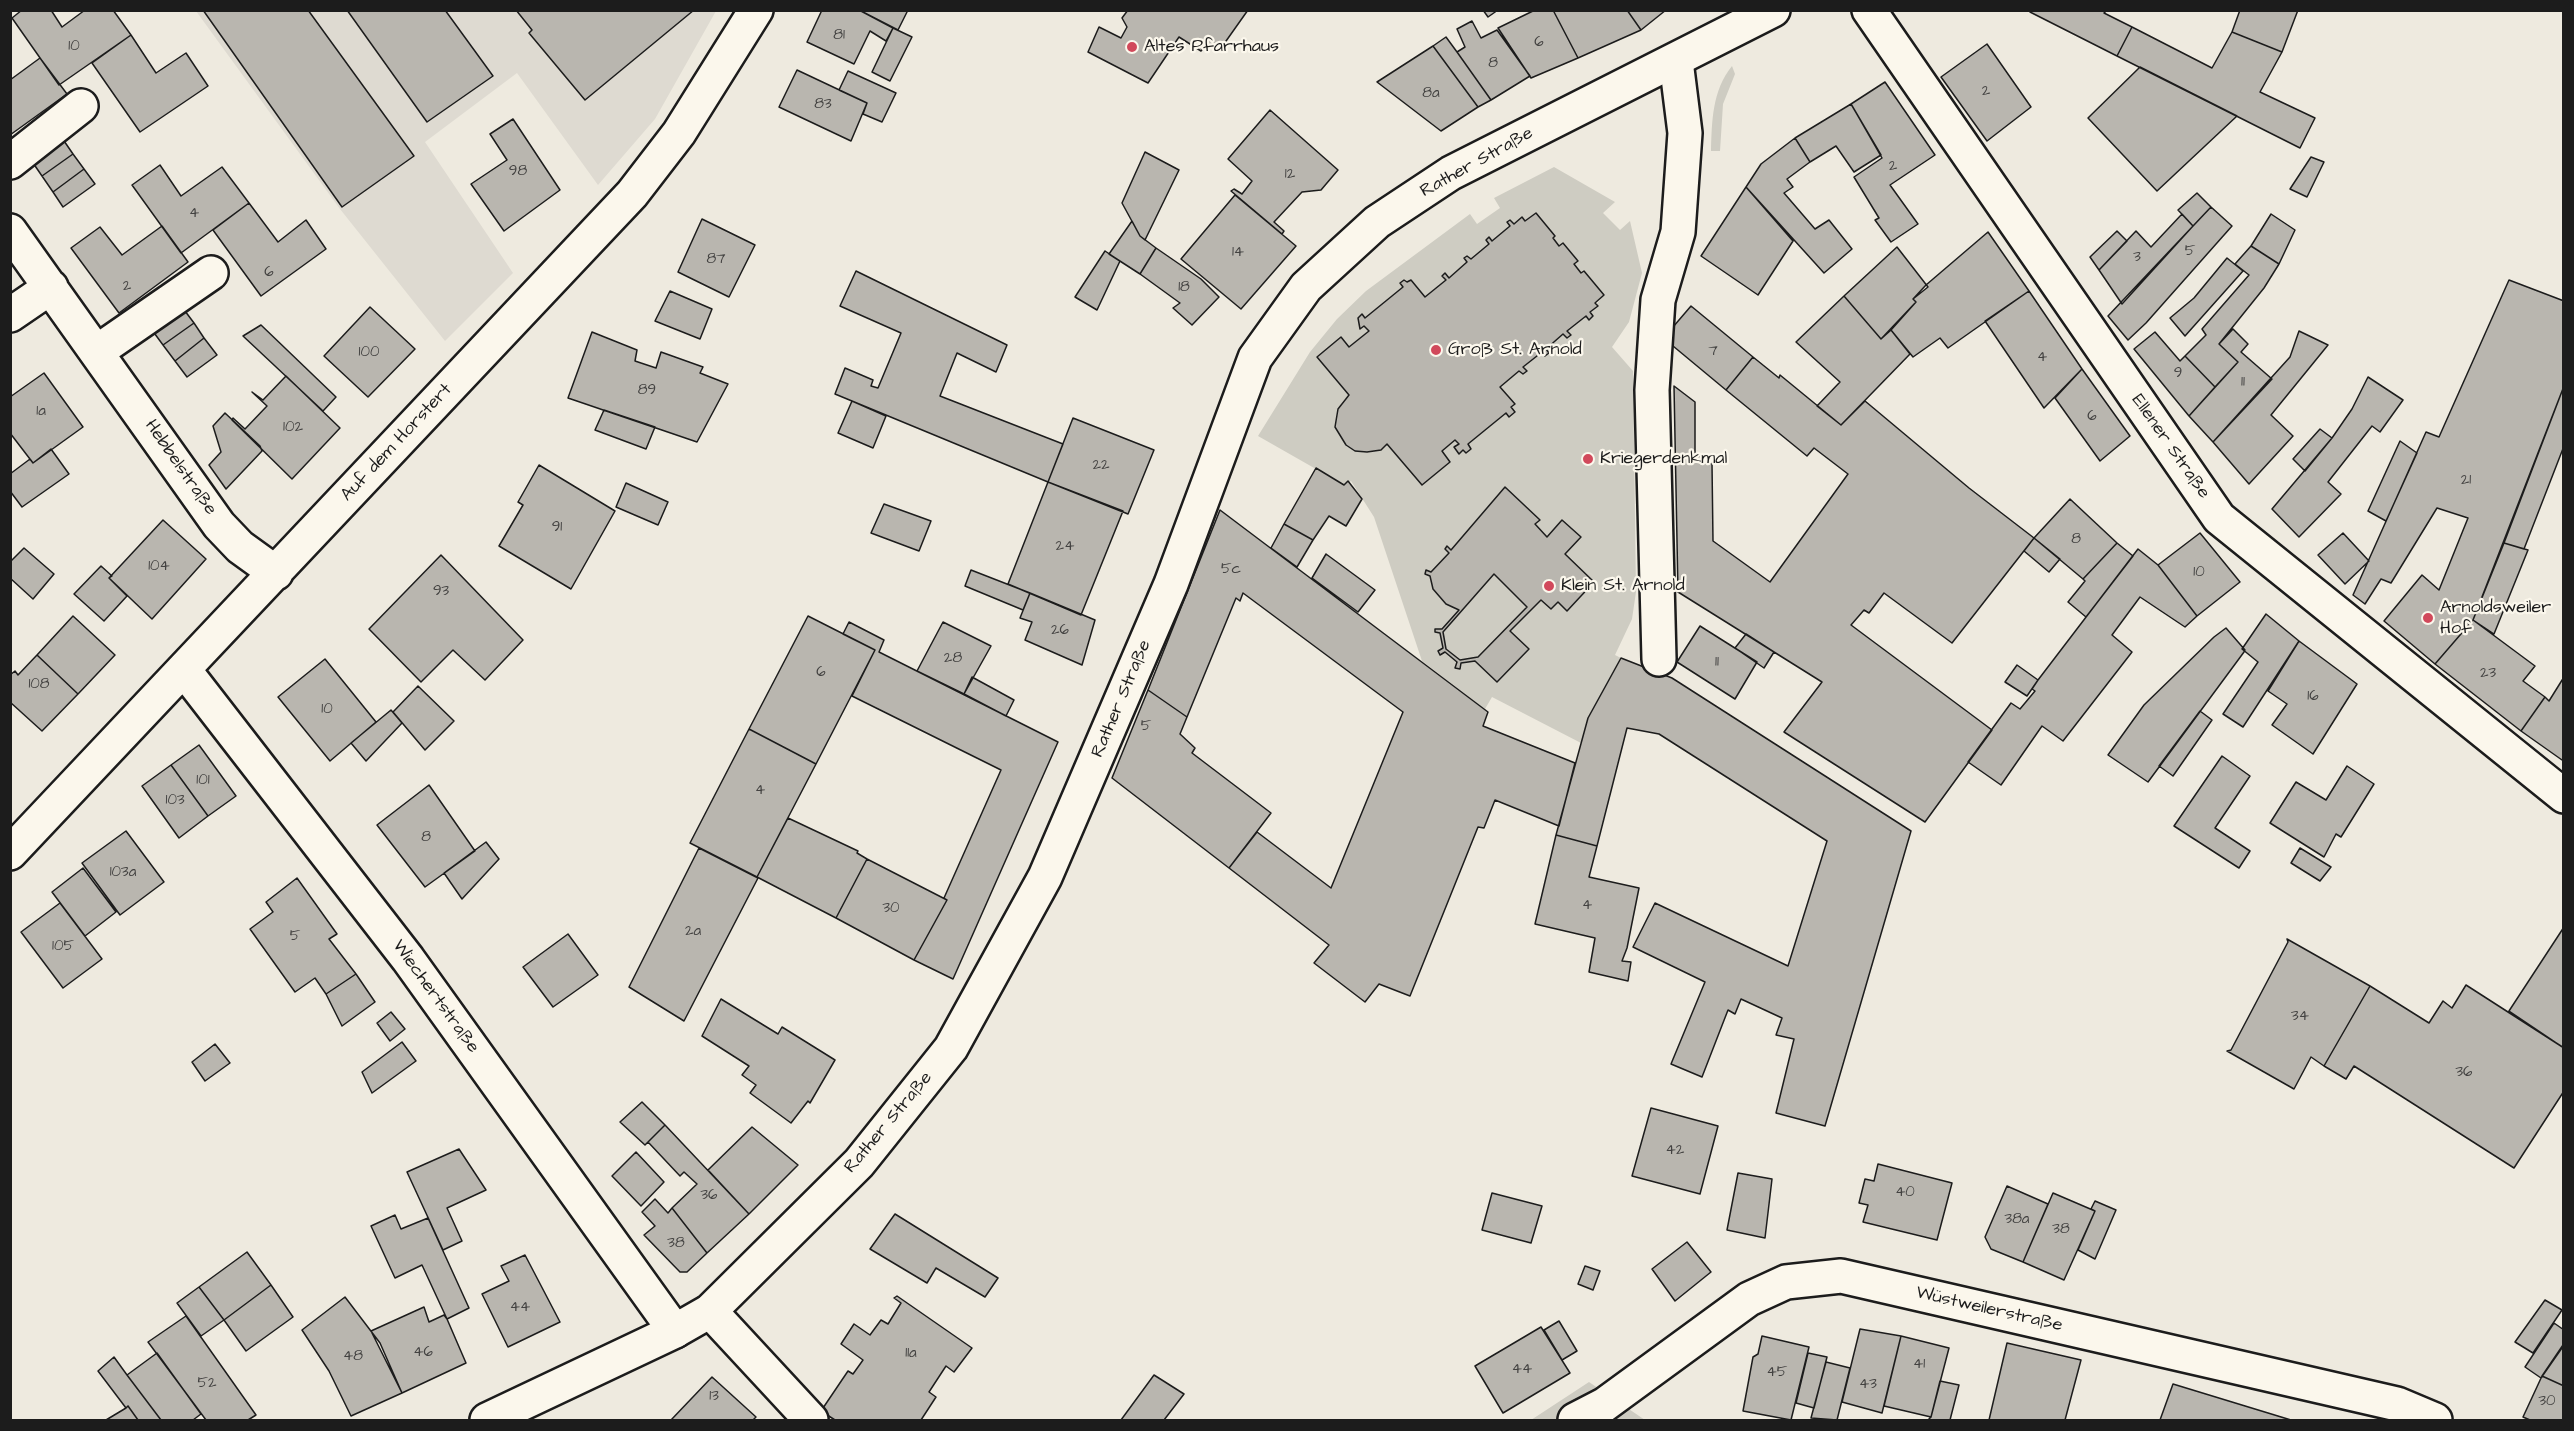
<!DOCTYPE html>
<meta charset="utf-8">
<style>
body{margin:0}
#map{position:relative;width:2574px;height:1431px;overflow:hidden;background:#eeeadf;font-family:"Architects Daughter",sans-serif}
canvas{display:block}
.frame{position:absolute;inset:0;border:12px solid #1c1c1c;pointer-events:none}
</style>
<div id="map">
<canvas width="2574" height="1431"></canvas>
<div class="frame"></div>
</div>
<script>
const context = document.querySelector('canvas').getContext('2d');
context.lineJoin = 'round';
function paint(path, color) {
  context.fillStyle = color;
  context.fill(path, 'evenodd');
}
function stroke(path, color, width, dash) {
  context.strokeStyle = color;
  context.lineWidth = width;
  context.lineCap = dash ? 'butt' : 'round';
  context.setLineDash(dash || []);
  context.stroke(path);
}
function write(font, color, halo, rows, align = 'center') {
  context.font = font + ' "Architects Daughter",sans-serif';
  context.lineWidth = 4.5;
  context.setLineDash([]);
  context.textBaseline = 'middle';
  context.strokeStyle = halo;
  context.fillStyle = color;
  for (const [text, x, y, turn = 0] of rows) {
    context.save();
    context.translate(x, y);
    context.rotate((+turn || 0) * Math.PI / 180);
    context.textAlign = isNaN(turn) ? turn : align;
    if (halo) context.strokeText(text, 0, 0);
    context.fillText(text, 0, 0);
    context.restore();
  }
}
paint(new Path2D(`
 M196 11H716L655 119 598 185 517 73 425 142 513 273 445 341 340 209Z`), '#dedad1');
paint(new Path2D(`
 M1732 66 1735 74 1723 104 1720 151H1711C1712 121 1712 91 1732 66Z
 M1554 167 1615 202 1603 213 1620 230 1630 221 1642 273 1629 322 1612 347 1633 371 1636 592 1632 619 1615 655 1621 658 1588 718 1581 743 1492 697 1485 709 1422 661 1374 517 1351 481 1344 485 1258 436 1310 352 1337 319 1366 291 1470 214 1477 224 1500 208 1494 198ZM1536 213 1555 236 1553 238 1559 246 1564 243 1578 260 1574 264 1581 273 1584 271 1604 295 1590 312 1593 316 1590 320 1586 316 1567 331 1571 335 1568 338 1563 334 1546 349 1549 354 1545 356 1542 352 1523 367 1526 371 1523 374 1519 371 1500 387 1514 404 1511 407 1515 413 1509 417 1506 413 1468 444 1471 449 1467 453 1454 448 1459 444 1455 440 1442 451 1450 462 1422 485 1387 444C1354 472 1316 423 1349 395L1317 357 1341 337 1349 347 1369 331 1364 326 1360 329 1358 318 1362 315 1365 318 1403 287 1400 283 1404 280 1407 282 1411 280 1425 297 1446 280 1442 276 1445 273 1449 278 1467 262 1464 258 1467 256 1471 259 1489 244V238L1492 241 1510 226 1507 222 1510 220 1514 224 1522 217 1525 221Z
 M1589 1382 1645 1420H1531Z`), '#ceccc2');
const building = new Path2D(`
 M22 10H51L62 27 85 10H113L131 35 59 85 12 18Z
 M203 10H308L414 156 342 207Z
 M347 10H445L493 76 427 122Z
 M516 10H694L585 100 529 33 532 30Z
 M822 10H859L893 28 886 41 870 31 854 64 807 42Z
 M859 10H908L898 30Z
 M1128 10H1248L1219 51 1207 44 1201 51 1179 37 1148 83 1088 52 1099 27 1121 38 1127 27 1122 18Z
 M1483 10H1498L1488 17Z
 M1535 10H1553L1578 58 1531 78 1498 28Z
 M1553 10H1627L1641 30 1578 58Z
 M1627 10H1666L1641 30Z
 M2032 10H2107L2104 13 2132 27 2117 56 2030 12Z
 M2240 10H2298L2282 52 2232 32Z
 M1472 21 1481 38 1497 30 1530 76 1491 100 1457 52 1465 47 1457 29Z
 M2132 27 2212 68 2232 32 2282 52 2260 92 2315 118 2300 148 2117 56Z
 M893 28 912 37 890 81 872 72Z
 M131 35 156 73 186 53 208 86 140 132 92 63Z
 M1446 37 1457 52 1491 100 1478 107 1433 46Z
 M1987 44 2031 107 1987 141 1941 77Z
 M1433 46 1478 107 1441 131 1377 82Z
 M40 58 67 94 10 135V80Z
 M2140 67 2237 116 2157 191 2088 118Z
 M797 70 867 103 851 141 779 107Z
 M848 71 896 93 882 122 863 114 867 103 839 90Z
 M1885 82 1935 155 1890 185 1918 224 1891 242 1875 220 1879 218 1854 177 1882 158 1851 104Z
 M1851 104 1881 155 1854 172 1836 146 1810 162 1795 138Z
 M1270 110 1338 170 1321 190 1302 192 1274 222 1284 231 1282 234 1231 191 1234 189 1242 194 1252 181 1228 159Z
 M513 119 560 190 504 231 471 184 507 160 490 134Z
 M62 138 73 154 42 176 31 160Z
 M1795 138 1810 162 1787 179 1793 187 1784 193 1815 229 1829 220 1852 249 1824 273 1746 187 1761 164Z
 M1145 152 1179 170 1145 240 1140 236 1122 203Z
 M73 154 84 169 53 192 42 176Z
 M2311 157 2324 162 2307 197 2290 189Z
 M160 165 181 196 222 167 249 203 181 253 132 185Z
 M84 169 95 184 63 207 53 192Z
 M1746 187 1793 241 1758 295 1701 256Z
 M2197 193 2211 207 2193 226 2178 210Z
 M1235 195 1296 246 1241 309 1181 259Z
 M249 203 278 242 306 220 326 249 261 296 213 230Z
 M2211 207 2232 226 2146 323 2128 340 2108 316Z
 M1536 213 1555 236 1553 238 1559 246 1563 243 1578 261 1574 264 1581 273 1584 271 1604 295 1595 303 1598 306 1590 312 1593 316 1589 320 1586 316 1567 331 1571 335 1567 338 1563 334 1546 349 1549 353 1545 356 1542 352 1523 367 1527 371 1523 374 1519 371 1500 387 1515 404 1511 407 1515 412 1509 417 1506 413 1468 444 1471 449 1466 453 1463 450 1459 454 1454 447 1459 444 1455 440 1442 451 1450 462 1422 485 1387 444 1381 450 1367 452 1355 451 1346 445 1335 427 1338 409 1349 395 1317 357 1341 337 1349 347 1369 331 1364 326 1360 329 1358 318 1362 314 1365 318 1403 287 1400 283 1404 280 1407 282 1411 280 1425 297 1446 280 1442 276 1445 273 1449 278 1467 262 1464 258 1467 256 1471 259 1489 244 1486 240 1489 237 1492 241 1510 226 1507 222 1510 220 1514 224 1522 217 1525 221Z
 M2182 214 2193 226 2122 304 2099 270 2136 231 2151 247Z
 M2271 214 2295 230 2279 264 2251 246Z
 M702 219 755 245 729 297 678 272Z
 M1132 221 1140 236 1156 248 1140 274 1109 254Z
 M162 226 188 262 119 313 71 248 100 227 122 255Z
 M2117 231 2127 241 2099 270 2090 257Z
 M1988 232 2029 291 1948 348 1940 338 1913 357 1891 330 1916 302 1913 299 1926 285Z
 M2251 246 2279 264 2264 288 2219 344 2238 362 2215 387 2185 356 2206 335 2202 329 2249 275 2235 264Z
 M1897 247 1928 287 1913 299 1916 302 1881 339 1844 296Z
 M1156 248 1201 279 1219 297 1192 325 1173 308 1180 303 1140 274Z
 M1105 251 1120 261 1097 310 1075 297Z
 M2227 258 2243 271 2185 336 2170 318 2194 298Z
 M856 271 1007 345 996 372 957 353 940 396 1063 444 1048 482 835 394 845 368 873 380 871 386 878 388 901 333 840 306Z
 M2509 280 2564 301V386L2473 620 2435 664 2384 621 2422 575 2439 590 2468 518 2437 508 2391 583 2381 579 2365 604 2353 595 2426 432 2439 437Z
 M670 291 712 309 700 339 655 321Z
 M2029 291 2082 369 2044 408 1985 321Z
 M1844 296 1881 339 1891 330 1910 354 1841 425 1817 406 1840 382 1796 342Z
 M1691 306 1753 357 1726 390 1673 346V327Z
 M182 307 194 323 163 345 152 330Z
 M370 307 415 349 368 397 324 356Z
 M194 323 204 338 175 361 163 345Z
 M261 325 336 397 323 411 243 336Z
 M2233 329 2248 344 2241 352 2272 379 2213 442 2189 416 2238 362 2219 344Z
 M2299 331 2328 345 2271 415 2293 436 2249 484 2213 442 2290 357Z
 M592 332 637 350 635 361 656 368 661 352 703 367 700 373 728 384 697 442 568 398Z
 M2155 332 2180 361 2185 356 2215 387 2189 416 2134 349Z
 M204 338 217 355 187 377 175 361Z
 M1753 357 1779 378 1780 375 1841 425 1865 401 1969 488 2034 538 1952 643 1884 593 1869 613 1864 610 1851 625 1992 730 1925 822 1784 732 1822 682 1678 592 1674 386 1695 402V453L1712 464 1713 541 1770 582 1848 474 1814 448 1807 456 1726 390Z
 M2082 369 2130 436 2100 461 2055 398Z
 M44 373 83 427 33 463 10 433V397Z
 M286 376 340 428 292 479 232 420 233 418 245 429 267 406 252 392 263 400Z
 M2368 377 2403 400 2380 432 2372 426 2328 482 2341 494 2299 537 2272 509 2332 438 2352 409Z
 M2564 386V446L2524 549 2504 543Z
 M852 401 886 416 873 448 838 433Z
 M604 410 655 427 646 449 595 430Z
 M225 413 260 446 262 451 226 489 209 465 221 452 213 426Z
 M1073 418 1154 450 1128 514 1048 482Z
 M2320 429 2332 438 2305 471 2293 459Z
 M2400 441 2417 453 2386 521 2368 511Z
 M51 449 69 474 22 507 10 491V474L30 459 33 463Z
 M539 465 615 511 571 589 499 546 523 505 518 502Z
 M1316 468 1344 485 1348 481 1362 499 1346 526 1329 516 1313 540 1284 524Z
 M1048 482 1123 511 1081 615 1008 584Z
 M626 483 668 502 658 525 616 507Z
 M1505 487 1540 520 1535 524 1547 537 1562 520 1581 537 1565 554 1594 582 1567 611 1558 602 1551 609 1541 600 1510 631 1529 649 1497 682 1475 661 1461 663 1460 669 1455 668 1457 662 1445 652 1440 655 1438 651 1443 648 1440 633 1435 632V629H1442L1459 610 1446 604 1433 589 1430 576 1425 574 1426 570 1431 572 1449 553 1445 549 1447 546 1451 550ZM1494 574 1527 607 1478 657 1460 660 1446 649 1443 632Z
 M2070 499 2117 543 2083 579 2034 538Z
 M884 504 931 521 919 551 871 533Z
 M1220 510 1488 712 1483 726 1575 763 1559 826 1495 800 1484 828 1478 827 1410 996 1379 984 1365 1002 1314 963 1329 945 1229 868 1257 832 1331 888 1403 712 1243 593 1240 601 1236 598 1187 717 1148 690Z
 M163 520 206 559 152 619 109 578Z
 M1284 524 1313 540 1297 567 1271 548Z
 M2200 533 2240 582 2197 616 2158 565Z
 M2343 533 2369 561 2345 584 2318 555Z
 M2034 538 2060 559 2049 572 2024 551Z
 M2117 543 2133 556 2086 617 2068 602 2085 581 2083 579Z
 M2504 543 2528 550 2494 634 2473 620Z
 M24 548 54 574 33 599 10 578V562Z
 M2138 549 2158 565 2197 616 2185 627 2140 597 2112 635 2132 652 2063 741 2042 726 2001 785 1968 762 2011 703 2020 709 2035 691 2032 689 2038 680Z
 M1326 554 1375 590 1358 612 1312 578Z
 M441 555 523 640 485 680 453 650 421 682 369 629Z
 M101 566 112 576 109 578 127 596 104 621 74 594Z
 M971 570 1030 593 1023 610 965 586Z
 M1030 593 1095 620 1082 665 1025 640 1032 622 1020 618Z
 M2266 614 2299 641 2243 727 2223 714 2258 662 2242 649Z
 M73 616 115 655 78 694 37 655Z
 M808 616 875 650 816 764 749 729Z
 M2473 620 2535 666 2523 681 2545 697 2521 731 2435 664Z
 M849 622 884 640 879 652 1058 742 953 979 914 960 947 900 944 898 1001 770 852 696 875 650 843 634Z
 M943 622 991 646 964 694 917 671Z
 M1700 626 1757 662 1735 699 1677 662Z
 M2226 628 2245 650 2244 652 2148 782 2108 755 2144 705 2214 637Z
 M1746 634 1774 652 1764 668 1735 648Z
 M2299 641 2357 684 2313 754 2272 725 2287 704 2268 691Z
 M37 655 78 694 42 731 10 702V675L15 671 18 675Z
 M1621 658 1672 678 1911 831 1825 1126 1776 1113 1794 1039 1776 1035 1782 1018 1741 999 1735 1014 1728 1010 1702 1077 1671 1064 1705 982 1633 947 1655 903 1788 966 1827 841 1659 734 1627 728 1597 846 1556 835 1588 718Z
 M325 659 376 722 330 761 278 697Z
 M2017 665 2038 680 2027 696 2005 682Z
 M972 677 1014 700 1006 716 964 694Z
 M2564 677V758L2562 760 2521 731 2545 697 2549 701Z
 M418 686 454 721 425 750 393 712Z
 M1148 690 1187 717 1180 734 1195 748 1192 753 1271 813 1229 868 1112 778Z
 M391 710 402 723 366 761 351 743Z
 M2200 711 2212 720 2173 776 2159 766Z
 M749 729 816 764 757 877 690 843Z
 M199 745 236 796 208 816 171 765Z
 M2222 756 2250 776 2215 828 2250 851 2239 868 2174 826Z
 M171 765 208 816 179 838 142 786Z
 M2347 766 2374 784 2341 837 2336 834 2324 857 2270 823 2296 782 2326 800Z
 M429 785 475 851 425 887 377 825Z
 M788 818 858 851 857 853 867 859 836 918 757 877Z
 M126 831 164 882 120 915 82 863Z
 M1556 835 1597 846 1589 877 1639 888 1627 948 1622 961 1631 962 1628 981 1589 972 1595 938 1535 924Z
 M486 842 499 859 462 899 444 873Z
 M699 848 758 878 684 1021 629 987Z
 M2300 848 2331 867 2320 881 2291 863Z
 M867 859 947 900 914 960 836 918Z
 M83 868 116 912 85 936 52 892Z
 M297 878 337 934 329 939 356 974 326 994 315 978 295 992 250 929 273 912 266 902Z
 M60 903 102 959 63 988 21 932Z
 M2564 927V1048L2509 1011Z
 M568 934 598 975 553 1007 523 967Z
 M2287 939 2370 986 2324 1066 2311 1057 2294 1089 2227 1051 2231 1050 2288 942Z
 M356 974 375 1002 342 1026 326 994Z
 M2466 985 2564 1048V1091L2514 1168 2354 1066 2346 1079 2324 1066 2370 986 2429 1023 2443 1001 2452 1008Z
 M721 999 778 1034 782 1027 835 1060 810 1103 808 1101 791 1123 750 1093 756 1085 742 1075 749 1066 702 1036Z
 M391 1012 405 1029 390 1041 377 1023Z
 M402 1042 416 1061 372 1093 362 1072Z
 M215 1044 230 1063 205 1081 192 1062Z
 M642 1102 665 1125 645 1145 620 1122Z
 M1651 1108 1718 1126 1700 1194 1632 1176Z
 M665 1125 749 1214 707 1253 672 1208 697 1184 684 1172 680 1176 648 1142Z
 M752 1127 798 1165 749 1214 708 1170Z
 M459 1149 486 1190 447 1208 462 1241 443 1250 407 1172Z
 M636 1152 664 1182 641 1206 612 1176Z
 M1878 1164 1952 1183 1937 1240 1863 1222 1868 1205 1859 1203 1865 1179 1874 1181Z
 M1738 1173 1772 1179 1765 1238 1727 1230Z
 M2007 1186 2048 1204 2023 1262 1991 1249 1985 1237Z
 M1492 1193 1542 1206 1531 1243 1482 1230Z
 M2053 1193 2095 1211 2064 1280 2023 1262Z
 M655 1199 668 1213 672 1208 707 1253 687 1272H680L644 1235 655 1226 642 1212Z
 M2095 1201 2116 1210 2095 1259 2078 1250 2095 1211 2091 1209Z
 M895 1214 998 1278 985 1297 936 1268 927 1283 870 1249Z
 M395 1215 401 1229 428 1218 469 1308 447 1319 422 1265 395 1278 371 1226Z
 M1687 1242 1711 1272 1675 1301 1652 1269Z
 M247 1252 271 1285 224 1320 199 1287Z
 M525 1255 560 1322 508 1347 482 1294 509 1281 501 1266Z
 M1585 1266 1600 1271 1593 1290 1578 1284Z
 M271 1285 293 1317 246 1351 224 1320Z
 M199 1287 224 1320 201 1336 177 1303Z
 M897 1296 972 1348 954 1372 946 1366 929 1392 936 1397 921 1420H835L821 1411 848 1371 853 1374 863 1360 841 1344 854 1324 870 1335 881 1320 888 1324 901 1303 894 1298Z
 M345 1297 380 1343 402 1393 351 1416 329 1371 302 1330Z
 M2545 1300 2562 1310 2533 1353 2515 1342Z
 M424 1307 429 1322 444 1315 447 1319 466 1363 402 1393 371 1331Z
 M186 1316 256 1415 248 1420H206L148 1342Z
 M1559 1321 1577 1351 1562 1360 1544 1330Z
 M2554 1323 2564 1330V1345L2541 1378 2525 1367Z
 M1541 1327 1570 1373 1503 1413 1475 1366Z
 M1860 1329 1901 1336 1882 1413 1842 1402Z
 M1762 1336 1809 1347 1791 1420 1743 1411 1753 1357 1758 1354Z
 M1901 1336 1949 1348 1931 1417 1884 1406Z
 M2007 1343 2081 1360 2065 1420H1989Z
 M2563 1345H2564V1386L2542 1376Z
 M157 1353 201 1414 193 1420H161L127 1375Z
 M1808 1353 1827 1357 1814 1408 1796 1403Z
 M114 1357 127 1375 161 1420H138L128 1406 126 1408 98 1371Z
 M1826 1362 1850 1368 1837 1420 1811 1418Z
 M1154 1375 1184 1394 1164 1420H1121Z
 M2542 1376 2564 1386V1420H2530L2523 1417Z
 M712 1377 756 1417 753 1420H671Z
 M1940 1381 1959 1385 1950 1420H1928L1931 1417Z
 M2173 1384 2291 1420H2160Z
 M128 1406 138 1420H106L126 1408Z`);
paint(building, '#b9b6af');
stroke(building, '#1c1c1c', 1.5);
const minor = new Path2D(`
 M1869 10 2219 518 2564 796
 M10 162 81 106
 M10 231 219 525 240 547 276 573
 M10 315 51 287
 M98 351 211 273
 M1659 659 1652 390 1658 300 1678 232 1685 133 1676 61
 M185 671 408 959 675 1331
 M10 853 632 194 679 133 756 10
 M710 1311 811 1420
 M1575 1420 1604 1405 1749 1299 1786 1282 1841 1276 2397 1404 2435 1420`);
const major = new Path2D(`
 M487 1420 675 1331 710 1311 859 1163 951 1048 1045 877 1171 584 1255 358 1306 287 1377 222 1451 173 1773 10`);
stroke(minor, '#1c1c1c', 38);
stroke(major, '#1c1c1c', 38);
stroke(minor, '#fbf7ec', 33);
stroke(major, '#fbf7ec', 33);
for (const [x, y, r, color] of [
 [1132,47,6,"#d1495b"],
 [1436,350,6,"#d1495b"],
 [1588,459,6,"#d1495b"],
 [1549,586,6,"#d1495b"],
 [2428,618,6,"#d1495b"]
]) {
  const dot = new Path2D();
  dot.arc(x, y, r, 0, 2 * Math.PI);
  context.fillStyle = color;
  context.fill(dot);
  stroke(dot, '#fbf7ec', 2);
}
write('15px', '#434241', null, [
 ["81",839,36],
 ["6",1539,43],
 ["10",74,47],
 ["8",1493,64],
 ["2",1986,92],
 ["8a",1431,94],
 ["83",823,105],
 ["2",1893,167],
 ["98",518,172],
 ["12",1290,175],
 ["4",194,214],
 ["5",2190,252],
 ["14",1238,253],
 ["3",2137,258],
 ["87",716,260],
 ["6",269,273],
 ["2",127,287],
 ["18",1184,288],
 ["7",1713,352],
 ["100",369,353],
 ["4",2042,358],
 ["9",2178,374],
 ["11",2243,383],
 ["89",647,391],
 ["1a",41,412],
 ["6",2092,417],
 ["102",293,428],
 ["22",1101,466],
 ["21",2466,481],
 ["91",557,528],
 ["8",2076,540],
 ["24",1065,547],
 ["104",159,567],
 ["5c",1231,570],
 ["10",2199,573],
 ["93",441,592],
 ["26",1060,631],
 ["28",953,659],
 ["11",1717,663],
 ["6",821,673],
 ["23",2488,674],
 ["108",39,685],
 ["16",2313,697],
 ["10",327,710],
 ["5",1146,727],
 ["101",203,781],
 ["4",760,791],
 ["103",175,801],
 ["8",426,838],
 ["103a",123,873],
 ["4",1587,906],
 ["30",891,909],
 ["2a",693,932],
 ["5",295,937],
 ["105",63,947],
 ["34",2300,1017],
 ["36",2464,1073],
 ["42",1675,1151],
 ["40",1905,1193],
 ["36",709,1196],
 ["38a",2017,1220],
 ["38",2061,1230],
 ["38",676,1244],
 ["44",520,1308],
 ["46",423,1353],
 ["11a",911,1354],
 ["48",353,1357],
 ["41",1919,1365],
 ["44",1522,1370],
 ["45",1777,1373],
 ["52",207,1384],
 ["43",1868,1385],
 ["13",714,1397],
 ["30",2547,1402]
]);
write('18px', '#1c1c1c', '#fbf7ec', [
 ["Altes Pfarrhaus",1144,47],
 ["Groß St. Arnold",1448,350],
 ["Kriegerdenkmal",1600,459],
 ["Klein St. Arnold",1561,586],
 ["Arnoldsweiler",2440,608],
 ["Hof",2440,629]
], 'left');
write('18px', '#1c1c1c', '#fbf7ec', [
 ["Rather Straße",1477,163,-29],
 ["Auf dem Horstert",397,443,-47],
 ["Ellener Straße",2170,447,55],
 ["Hebbelstraße",180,468,55],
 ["Rather Straße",1122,699,-67],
 ["Wiechertstraße",435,997,54],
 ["Rather Straße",889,1123,-50],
 ["Wüstweilerstraße",1989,1310,13]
]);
</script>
